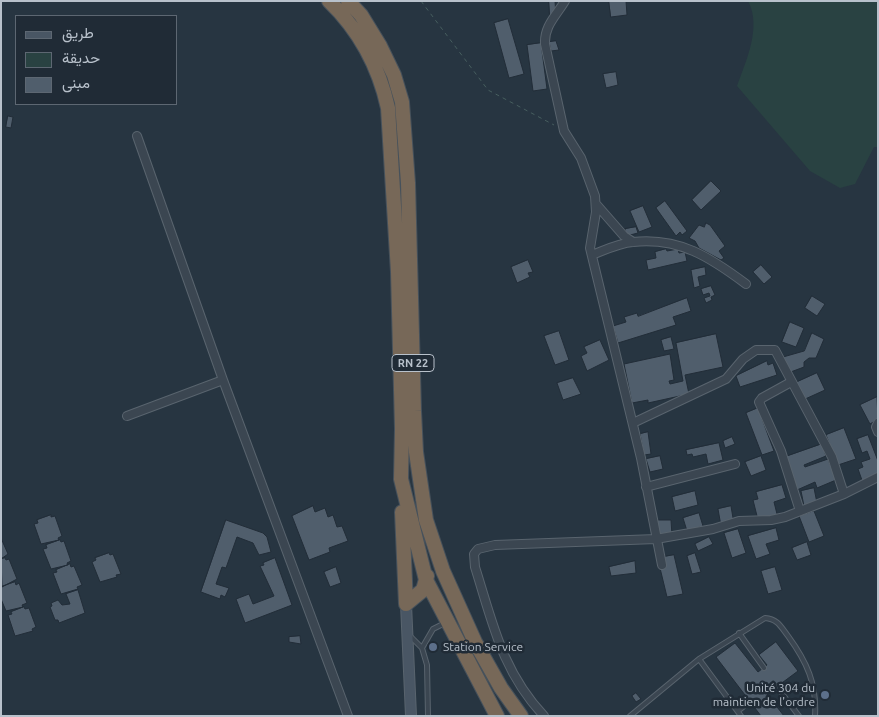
<!DOCTYPE html>
<meta charset="utf-8">
<style>
body{margin:0}
#map{position:relative;width:879px;height:717px;overflow:hidden;background:#273541;font-family:Ubuntu,Vazirmatn,sans-serif}
canvas{display:block}
.frame{position:absolute;inset:0;border:2px solid #b8c1cb;pointer-events:none}
.legend{position:absolute;left:15px;top:15px;width:162px;height:90px;box-sizing:border-box;background:#202b36;border:1px solid #5d6772;margin:0;padding:6px 9px;list-style:none;font-size:15px;color:#b8c1cb}
.legend li{display:flex;align-items:center;gap:10px;height:25px}
.legend b{width:25px;border:1px solid #5d6772}
</style>
<div id="map">
<canvas width="879" height="717"></canvas>
<div class="frame"></div>
<ul class="legend">
<li><b style="height:6px;background:#495664"></b>طريق</li>
<li><b style="height:14px;background:#294242"></b>حديقة</li>
<li><b style="height:14px;background:#505e6c"></b>مبنى</li>
</ul>
</div>
<script>
const context = document.querySelector('canvas').getContext('2d');
context.lineJoin = 'round';
function paint(path, color) {
  context.fillStyle = color;
  context.fill(path, 'evenodd');
}
function stroke(path, color, width, dash) {
  context.strokeStyle = color;
  context.lineWidth = width;
  context.lineCap = dash ? 'butt' : 'round';
  context.setLineDash(dash || []);
  context.stroke(path);
}
function write(font, color, halo, rows, align = 'center') {
  context.font = font + ' Ubuntu,sans-serif';
  context.lineWidth = 5;
  context.setLineDash([]);
  context.textBaseline = 'middle';
  context.strokeStyle = halo;
  context.fillStyle = color;
  for (const [text, x, y, turn = 0] of rows) {
    context.save();
    context.translate(x, y);
    context.rotate((+turn || 0) * Math.PI / 180);
    context.textAlign = isNaN(turn) ? turn : align;
    if (halo) context.strokeText(text, 0, 0);
    context.fillText(text, 0, 0);
    context.restore();
  }
}
paint(new Path2D(`
 M748 1H878V147H874L855 184 840 188 810 171 737 86C746 61 762 27 748 1Z`), '#294242');
const building = new Path2D(`
 M549 1H555L556 16 550 17Z
 M609 1H626L627 15 611 17Z
 M508 19 524 74 509 78 494 23Z
 M556 41 559 50 551 51 549 42Z
 M541 43 547 89 533 91 527 45Z
 M616 72 618 85 606 88 603 74Z
 M8 116 13 117 11 128 6 127Z
 M711 181 721 191 701 210 692 200Z
 M665 201 687 231 682 235 680 232 676 236 656 208Z
 M643 206 652 227 639 232 630 211Z
 M706 223 710 225 725 246 719 251 724 258 721 260 699 248 695 241 689 238 699 225 704 227Z
 M636 227 638 233 626 236 625 229Z
 M666 249 667 251 678 249 679 253 685 252 687 261 648 270 646 260 656 258 655 252Z
 M528 260 533 272 528 273 530 277 517 283 511 267Z
 M761 265 772 277 764 284 753 272Z
 M705 267 706 275 698 277 700 286 694 288 691 270Z
 M711 286 715 295 711 297 712 300 706 303 704 298 710 296 709 293 703 295 701 289Z
 M812 296 825 304 817 316 805 308Z
 M687 298 691 311 673 317 676 325 618 343 613 326 626 322 624 317 637 313 638 316Z
 M790 322 804 328 796 347 782 342Z
 M559 331 569 360 555 365 544 336Z
 M812 333 824 339 816 358H809L804 362V367L788 373 783 357 804 351Z
 M716 334 723 367 685 375 689 394 648 403V400L632 403 624 364 670 354 674 380 669 381 670 384 683 381 676 343Z
 M671 337 674 349 664 351 661 340Z
 M600 340 609 360 587 371 581 356 587 353 584 347Z
 M767 361 768 365 773 363 777 375 740 387 736 376Z
 M817 373 825 390 803 400 795 383Z
 M573 378 581 394 563 400 557 383Z
 M877 397 878 419 870 424 860 405Z
 M758 408 774 451 762 455 746 413Z
 M844 428 856 459 838 465 826 435Z
 M648 432 651 454 644 455 640 434Z
 M868 435 878 461V474L863 483 858 469 863 467 861 462 870 459 867 451 862 453 857 439Z
 M732 437 735 444 725 448 723 441Z
 M719 443 723 460 708 464 706 454 693 457 692 454 687 455 686 450Z
 M822 444 826 456 804 465 805 467 828 459 836 480 817 488 815 482 797 490 785 457Z
 M660 456 663 469 650 472 646 459Z
 M761 456 766 470 751 476 745 462Z
 M782 485 786 498 774 502 777 514 786 512 787 516 759 524 753 500 758 499 756 492Z
 M814 488 817 503 804 506 801 491Z
 M695 491 698 505 675 511 672 497Z
 M313 506 315 512 325 508 328 517 333 515 337 527 342 526 348 541 329 548 330 552 309 560 292 516Z
 M731 506 734 524 721 526 718 509Z
 M814 511 824 536 809 542 799 516Z
 M699 513 703 526 687 531 683 518Z
 M51 515V517L55 516 62 536 58 538 59 540 41 544 34 524 38 523 37 520Z
 M226 520 263 533 267 537 271 552 259 555 253 543 237 537 226 568 222 567 216 584 229 588 225 597 221 595 220 599 201 592Z
 M657 520H671L672 536 658 537Z
 M776 528 779 540 766 544 770 554 756 559 748 536Z
 M738 529 746 553 732 558 724 533Z
 M709 537 713 544 698 551 695 544Z
 M1 538 8 554 1 559Z
 M60 540 61 542 64 541 71 561 67 563 68 565 51 569 43 549 47 548 46 545Z
 M807 542 811 555 797 560 792 548Z
 M109 553 110 555 113 554 121 574 116 575 117 577 100 582 92 562 96 560 95 558Z
 M695 553 701 572 692 574 687 556Z
 M674 555 683 594 667 597 660 568 663 557Z
 M5 558 6 560 9 559 17 579 2 587 1 559Z
 M275 558 292 605 245 623 236 599 249 594 253 604 274 596 260 566 264 565 263 563Z
 M635 561 636 573 611 576 609 567Z
 M70 564 71 567 74 566 82 585 77 587 78 589 61 594 53 573 57 572 56 570Z
 M336 567 341 583 330 587 324 572Z
 M775 567 782 590 768 594 761 571Z
 M15 582 16 585 19 583 27 603 22 605 23 607 6 611 1 599V587Z
 M78 590 85 613 59 623 58 620H55L50 607 52 606 51 603 58 600 62 605 70 604 66 594Z
 M24 607 25 609 29 608 36 627 32 629 33 631 15 636 8 615 12 614 11 612Z
 M300 636 301 644 289 642V637Z
 M776 642 798 671 767 694 784 716H761L716 657 735 643 758 672 767 665 759 655Z
 M636 693 641 699 636 702 632 696Z`);
paint(building, '#505e6c');
stroke(building, '#222d38', 1);
const lane = new Path2D(`
 M739 633 764 668
 M410 636 422 648 427 665 428 716
 M422 648 433 629 445 623
 M699 659 765 618C778 619 781 627 788 636 807 662 817 684 815 716
 M777 687 799 716
 M738 711 747 704
 M630 716 699 659 741 716`);
const street = new Path2D(`
 M565 1C556 16 544 26 545 44L564 131 581 158 595 196 596 212 590 248 641 458 662 565
 M137 136 223 380 348 716
 M596 204 624 236 633 242
 M592 255C605 250 619 243 633 242 679 237 710 257 746 284
 M791 382 762 398 759 402 781 451 800 511
 M127 416 223 380
 M633 423 726 379 743 359 756 350H775L832 457 844 494
 M878 423 876 427 878 432
 M646 487 735 464
 M544 716C502 671 493 624 475 567L474 554 478 549 495 545 656 539 713 529 739 521 771 520 785 517 844 494 878 477`);
const secondary = new Path2D(`
 M406 604 411 716`);
const highway = new Path2D(`
 M329 1C359 30 379 67 388 108L398 272 402 429 401 479 426 580 497 716
 M348 1 361 15 380 46 394 75 402 102 408 183 414 411 416 452 426 520 443 571 475 642 501 688 521 716
 M402 512 406 604
 M406 604 423 590 427 576`);
stroke(lane, '#59646e', 6);
stroke(street, '#59646e', 10);
stroke(secondary, '#59646e', 12);
stroke(highway, '#46515b', 16);
stroke(new Path2D(`
 M421 1 488 90 554 125`), '#475e5f', 1, [4, 4]);
stroke(lane, '#3b4651', 4);
stroke(street, '#3b4651', 8);
stroke(secondary, '#495664', 10);
stroke(highway, '#776858', 14);
for (const [x, y, r, color] of [
 [433,647,5,"#5c6f8a"],
 [825,695,5,"#5c6f8a"]
]) {
  const dot = new Path2D();
  dot.arc(x, y, r, 0, 2 * Math.PI);
  context.fillStyle = color;
  context.fill(dot);
  stroke(dot, '#202b36', 2);
}
for (const [x, y, w] of [
 [413,363,42]
]) {
  const box = new Path2D();
  box.roundRect(x - w / 2, y - 8.5, w, 17, 4);
  context.fillStyle = '#202b36';
  context.fill(box);
  stroke(box, '#b8c1cb', 1);
}
write('bold 11px', '#b8c1cb', null, [
 ["RN 22",413,363]
]);
write('12px', '#b8c1cb', '#202b36', [
 ["Station Service",443,647],
 ["Unité 304 du",815,688,"right"],
 ["maintien de l'ordre",815,702,"right"]
], 'left');
</script>
